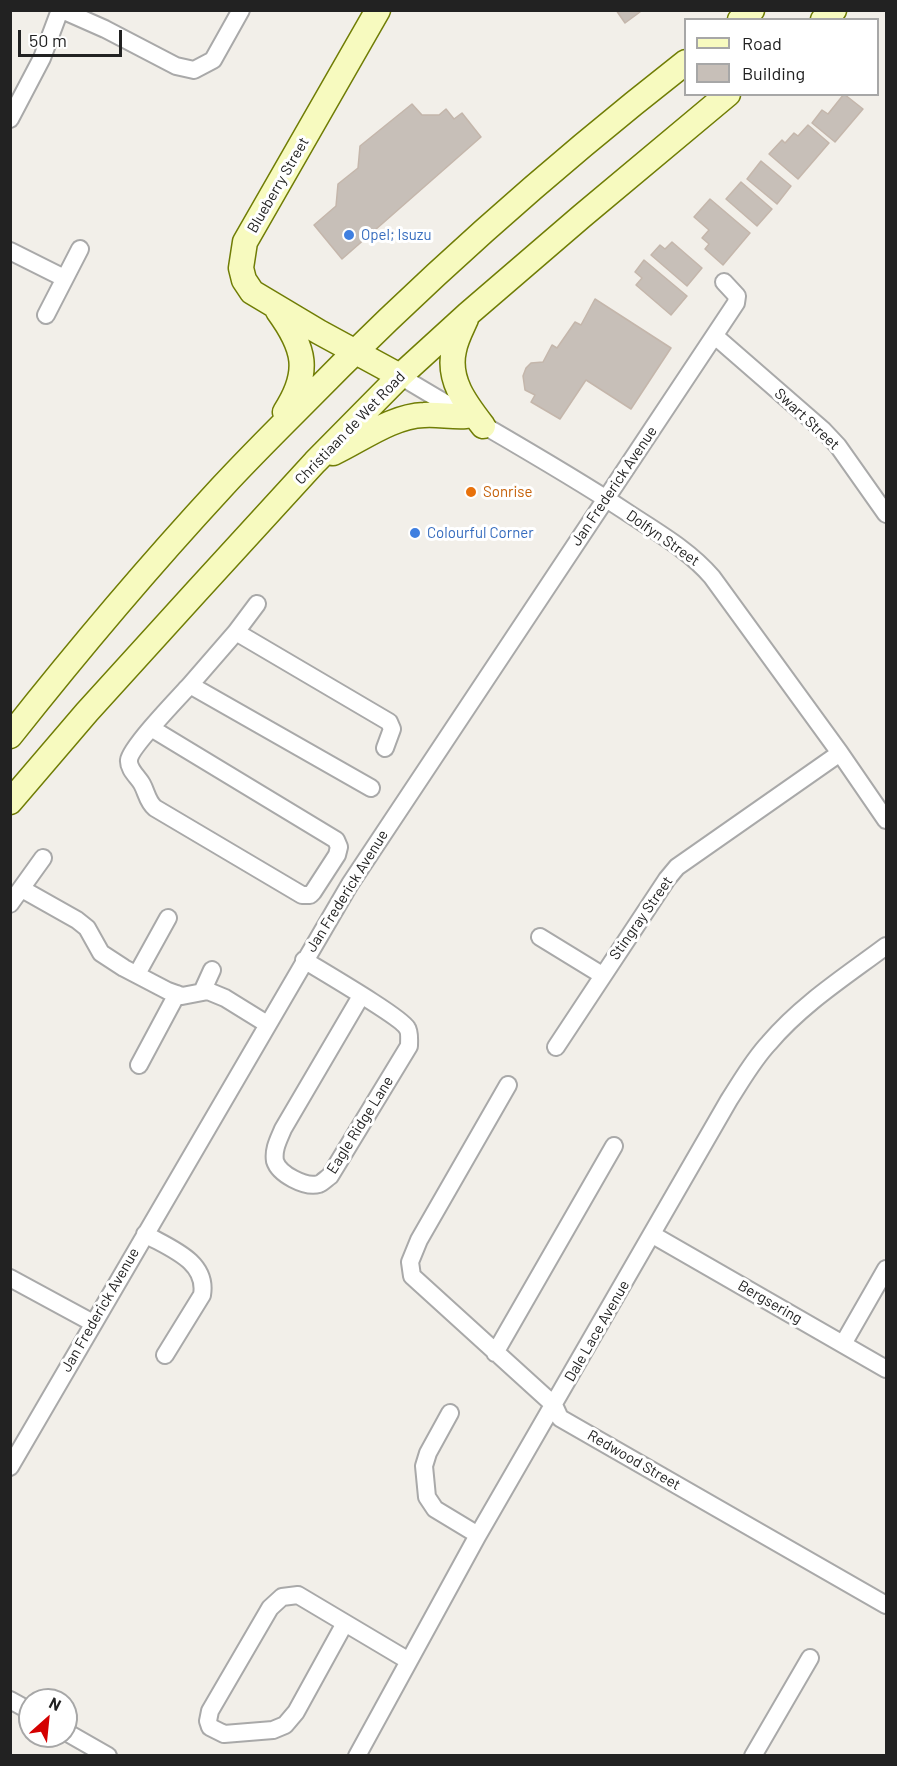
<!DOCTYPE html>
<style>
body{margin:0}
#map{position:relative;width:897px;height:1766px;overflow:hidden;background:#f2efe9;font-family:Barlow,sans-serif}
canvas{display:block}
.frame{position:absolute;inset:0;border:12px solid #222;pointer-events:none}
.legend{position:absolute;left:684px;top:18px;width:195px;height:78px;box-sizing:border-box;background:#fff;border:2px solid #a7a7a7;margin:0;padding:8px 10px;list-style:none;font-size:18px;color:#222}
.legend li{display:flex;align-items:center;gap:12px;height:30px}
.legend b{width:30px;border:2px solid #a7a7a7}
.north{position:absolute;left:18px;top:1688px;width:60px;height:60px;box-sizing:border-box;background:#fff;border:2px solid #a7a7a7;border-radius:50%;rotate:27deg;font-size:16px;font-weight:700;line-height:24px;text-align:center;color:#222}
.north::after{content:'';display:block;margin:auto;width:21px;height:27px;background:#d40000;clip-path:polygon(50% 0,100% 100%,50% 72%,0 100%)}
.scale{position:absolute;left:18px;top:30px;width:104px;height:27px;box-sizing:border-box;border:3px solid #222;border-top:0;padding-left:8px;font-size:18px;line-height:21px;white-space:nowrap;color:#222;-webkit-text-stroke:4px #fff;paint-order:stroke}
</style>
<div id="map">
<canvas width="897" height="1766"></canvas>
<div class="frame"></div>
<ul class="legend">
<li><b style="height:8px;background:#f7fabf"></b>Road</li>
<li><b style="height:16px;background:#c7bfb8"></b>Building</li>
</ul>
<div class="north">N</div>
<div class="scale">50 m</div>
</div>
<script>
const context = document.querySelector('canvas').getContext('2d');
context.lineJoin = 'round';
function paint(path, color) {
  context.fillStyle = color;
  context.fill(path, 'evenodd');
}
function stroke(path, color, width, dash) {
  context.strokeStyle = color;
  context.lineWidth = width;
  context.lineCap = dash ? 'butt' : 'round';
  context.setLineDash(dash || []);
  context.stroke(path);
}
function write(font, color, halo, rows, align = 'center') {
  context.font = font + ' Barlow,sans-serif';
  context.lineWidth = 6;
  context.setLineDash([]);
  context.textBaseline = 'middle';
  context.strokeStyle = halo;
  context.fillStyle = color;
  for (const [text, x, y, turn = 0] of rows) {
    context.save();
    context.translate(x, y);
    context.rotate((+turn || 0) * Math.PI / 180);
    context.textAlign = isNaN(turn) ? turn : align;
    if (halo) context.strokeText(text, 0, 0);
    context.fillText(text, 0, 0);
    context.restore();
  }
}
const building = new Path2D(`
 M616 10H639L640 12 625 23Z
 M844 94 863 109 835 142 812 123 822 110 828 114Z
 M412 104 422 115H439L446 109 454 119 462 113 481 137 342 259 314 225 336 206 338 184 358 168 360 146Z
 M808 125 829 143 798 179 769 154 782 140 785 143 794 133 798 136Z
 M761 161 791 186 777 204 747 179Z
 M741 182 772 209 757 226 726 199Z
 M710 199 750 233 723 265 705 249 709 244 702 238 709 230 694 217Z
 M672 242 702 268 687 286 651 255 660 245 665 249Z
 M644 260 687 296 671 315 636 285 642 278 635 272Z
 M595 299 671 348 631 409 586 380 560 419 531 402 535 395 525 390 523 376 526 368 531 363 543 362 552 345 557 348 575 322 581 325Z`);
paint(building, '#c7bfb8');
stroke(building, '#c4b6ab', 1.5);
const street = new Path2D(`
 M62 10 105 29 176 66 194 70 213 60 241 10
 M10 119 42 58 60 10
 M10 251 64 278
 M46 315 80 249
 M715 336 823 430 838 446 886 514
 M400 376C474 421 552 463 625 511 655 531 688 549 712 577L840 753 886 820
 M236 632 257 604
 M151 728 336 840 339 847 337 855 313 892 310 895H302L155 808C147 801 147 793 142 784 138 777 128 769 129 760 130 748 179 697 190 685
 M371 788 190 685 236 632 389 722 392 729 385 748
 M22 889 77 920 87 928 101 953 124 968 168 991 182 996 208 991 225 998 267 1024
 M10 904 43 858
 M540 937 602 975
 M304 960C320 970 401 1017 407 1028 410 1032 409 1041 409 1046L330 1176C327 1178 322 1183 319 1184 305 1188 279 1174 275 1161 273 1149 279 1139 283 1129L361 996
 M137 974 168 918
 M202 992 212 970
 M556 1047 667 879 677 867 840 753
 M139 1065 177 994
 M508 1085 419 1240 410 1262 412 1276 554 1405 560 1418 886 1605
 M145 1234C169 1248 208 1261 202 1295L165 1355
 M653 1235 886 1369
 M10 1278 93 1323
 M843 1344 886 1269
 M495 1353 614 1146
 M450 1413 428 1453 424 1466 427 1497 435 1509 478 1535
 M10 1467 350 884 736 303 737 296 724 282
 M345 1623 296 1712 285 1725 273 1730 224 1734 210 1727 208 1721 210 1711 270 1608 282 1597 298 1595 409 1661
 M10 1700 30 1711
 M66 1732 108 1756
 M357 1756 478 1535 729 1100C742 1080 753 1060 769 1043 802 1004 846 976 886 946
 M753 1756 810 1658`);
const secondary = new Path2D(`
 M378 10 245 242 241 268 244 280 252 292 319 332 400 376
 M740 20 752 10
 M823 20 834 10
 M278 311C305 348 311 372 285 412
 M466 319C462 328 456 339 454 350 447 380 466 404 483 426
 M333 453C361 440 392 416 424 415 438 414 452 417 466 416
 M10 736C78 650 148 567 222 487 246 461 271 436 296 411 418 286 548 170 686 62
 M10 802 87 712 196 592 315 462 400 376 468 314 582 216 728 94`);
stroke(street, '#a9a9a9', 20);
stroke(secondary, '#707d05', 27);
stroke(street, '#fff', 16);
stroke(secondary, '#f7fabf', 24);
for (const [x, y, r, color] of [
 [349,235,6,"#3f7fe0"],
 [471,492,6,"#e8710a"],
 [415,533,6,"#3f7fe0"]
]) {
  const dot = new Path2D();
  dot.arc(x, y, r, 0, 2 * Math.PI);
  context.fillStyle = color;
  context.fill(dot);
  stroke(dot, '#fff', 2);
}
write('15px', '#222', '#fff', [
 ["Blueberry Street",278,185,-60],
 ["Swart Street",807,419,43],
 ["Christiaan de Wet Road",350,428,-46],
 ["Jan Frederick Avenue",614,486,-56],
 ["Dolfyn Street",663,538,35],
 ["Jan Frederick Avenue",347,891,-58],
 ["Stingray Street",641,918,-55],
 ["Eagle Ridge Lane",360,1125,-58],
 ["Bergsering",770,1302,30],
 ["Jan Frederick Avenue",100,1310,-60],
 ["Dale Lace Avenue",597,1331,-60],
 ["Redwood Street",634,1460,30]
]);
write('15px', '#366cbe', '#fff', [
 ["Opel; Isuzu",361,235],
 ["Colourful Corner",427,533]
], 'left');
write('15px', '#c56008', '#fff', [
 ["Sonrise",483,492]
], 'left');
</script>
